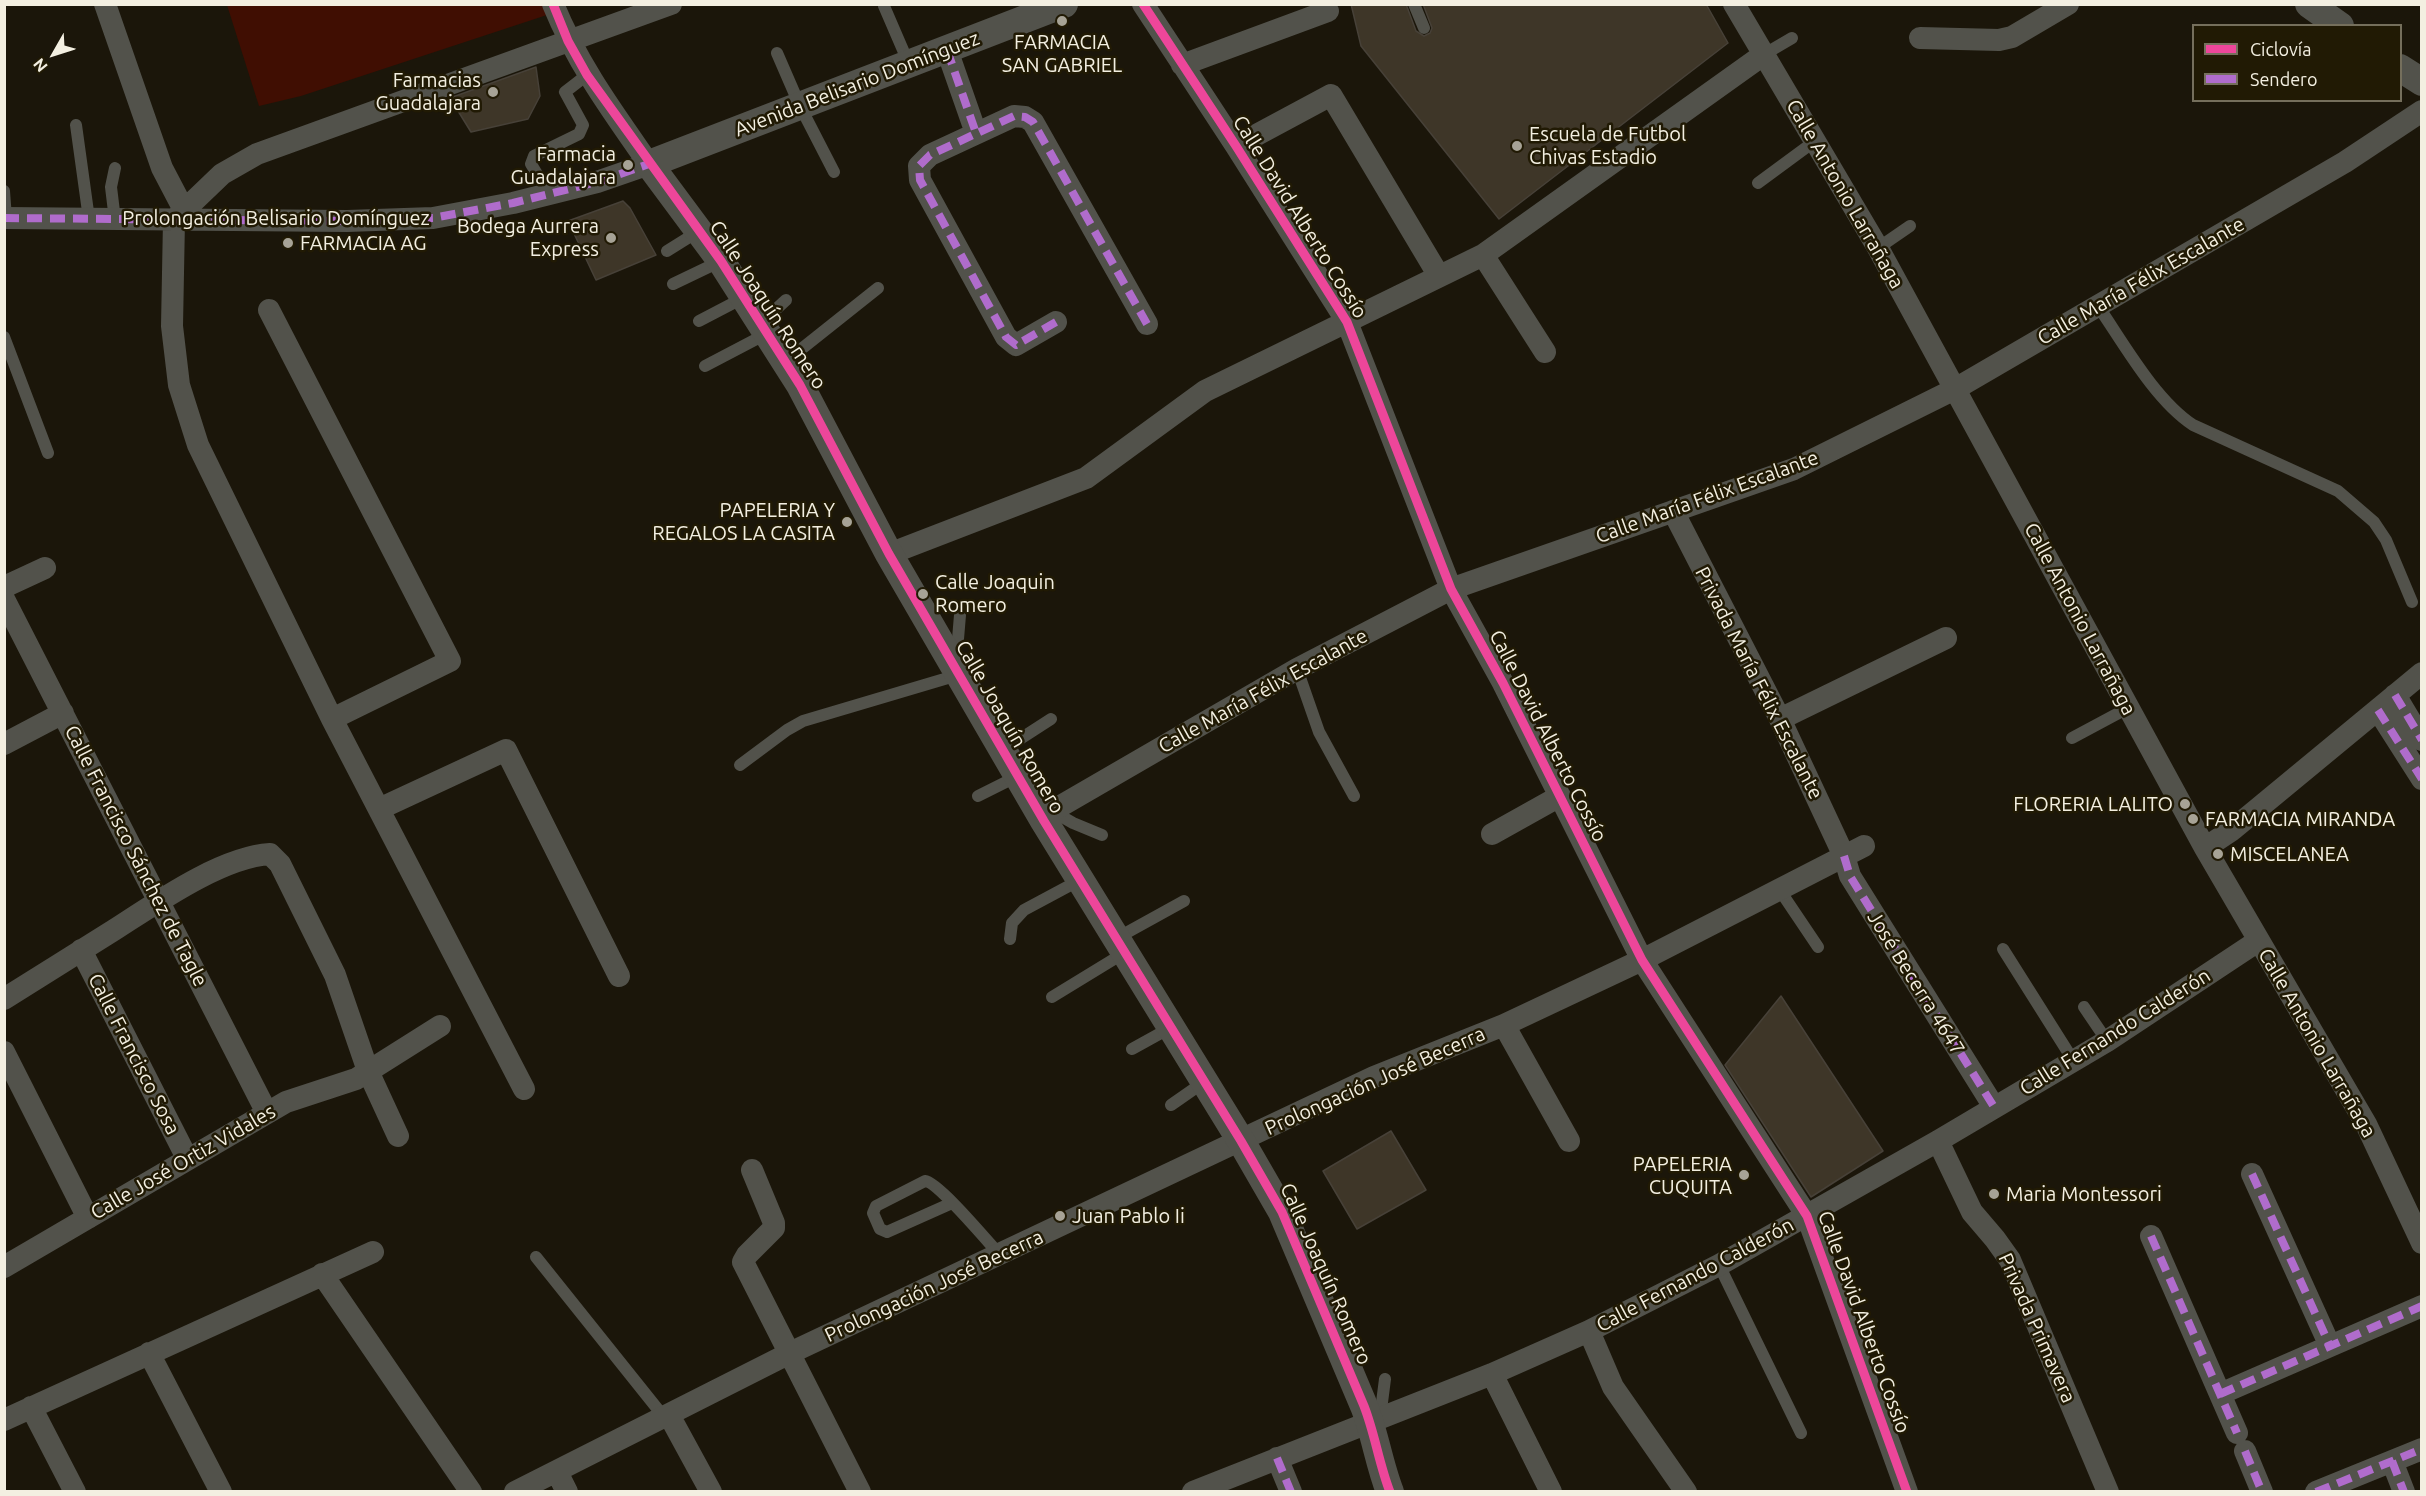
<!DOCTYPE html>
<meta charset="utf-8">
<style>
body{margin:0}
#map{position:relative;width:2426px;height:1496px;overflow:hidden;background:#1b160a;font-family:Ubuntu,sans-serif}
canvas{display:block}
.frame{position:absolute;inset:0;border:6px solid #f3efe1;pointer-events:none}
.legend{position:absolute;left:2192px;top:24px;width:210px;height:78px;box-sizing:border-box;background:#211a04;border:2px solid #756f5c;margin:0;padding:8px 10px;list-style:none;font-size:18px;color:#f3efe1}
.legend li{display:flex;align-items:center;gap:12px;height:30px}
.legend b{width:30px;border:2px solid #756f5c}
.north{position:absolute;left:24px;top:24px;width:60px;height:60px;-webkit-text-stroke:4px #211a04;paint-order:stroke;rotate:231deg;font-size:16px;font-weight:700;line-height:24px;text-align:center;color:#f3efe1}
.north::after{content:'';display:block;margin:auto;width:21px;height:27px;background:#f3efe1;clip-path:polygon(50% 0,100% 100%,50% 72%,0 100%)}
</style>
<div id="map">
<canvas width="2426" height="1496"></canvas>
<div class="frame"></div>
<ul class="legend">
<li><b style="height:8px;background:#ed469a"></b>Ciclovía</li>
<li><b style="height:8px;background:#b06ccc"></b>Sendero</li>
</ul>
<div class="north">N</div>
</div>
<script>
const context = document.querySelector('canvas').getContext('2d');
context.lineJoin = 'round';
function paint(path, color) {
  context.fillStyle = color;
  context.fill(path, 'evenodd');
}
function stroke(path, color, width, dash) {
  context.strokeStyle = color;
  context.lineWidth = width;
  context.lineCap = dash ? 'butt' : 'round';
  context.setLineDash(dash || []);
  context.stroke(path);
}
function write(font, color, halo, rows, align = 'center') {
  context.font = font + ' Ubuntu,sans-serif';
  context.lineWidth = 5;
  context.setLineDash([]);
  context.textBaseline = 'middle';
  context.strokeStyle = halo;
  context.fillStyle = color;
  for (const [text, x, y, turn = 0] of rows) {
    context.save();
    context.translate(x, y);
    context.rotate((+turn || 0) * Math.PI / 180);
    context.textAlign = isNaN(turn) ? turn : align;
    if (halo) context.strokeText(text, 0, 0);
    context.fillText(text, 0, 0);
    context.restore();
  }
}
paint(new Path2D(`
 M549 4 553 13 301 96 259 106 227 5Z`), '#400e02');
const building = new Path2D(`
 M1351 4H1406L1416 31 1424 36 1430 33 1432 28 1423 4H1706L1728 43 1499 219 1361 46Z
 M536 67 540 96 528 119 471 132 450 98Z
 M623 201 630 208 656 255 596 280 568 221Z
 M1781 996 1883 1151 1811 1197 1725 1065Z
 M1391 1131 1426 1190 1357 1229 1323 1171Z`);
paint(building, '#3e3628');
stroke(building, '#474138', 1.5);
stroke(new Path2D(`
 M1414 4 1424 28
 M884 6 909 64
 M777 53 800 106 834 172
 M1763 55 1792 38
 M76 125 89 219
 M115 168 111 187 115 220
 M1758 183 1815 141
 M4 191 6 218
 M549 194 531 164 534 156 579 134 583 125 565 92 587 75
 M1878 248 1910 226
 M667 251 699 231
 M673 284 721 261
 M2098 306C2124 344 2155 400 2193 425L2338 491 2374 522 2386 540 2412 602
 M699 321 745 297
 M761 323 786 300
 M4 337 48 453
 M785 362 878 288
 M705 366 768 333
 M946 651 958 639 960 615
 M1297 669 1319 732 1354 796
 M2072 738 2128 708
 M1003 750 1051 719
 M740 765 787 730 803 721 958 675
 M978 796 1018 776
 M1052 811 1073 823 1102 835
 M1779 889 1818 947
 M1117 938 1184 901
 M1010 939 1012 923 1024 910 1080 880
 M2003 949 2073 1060
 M1052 997 1124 953
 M2084 1007 2107 1041
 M1132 1049 1170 1028
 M1171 1105 1204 1082
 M952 1203 887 1232 880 1229 873 1213 876 1206 925 1181C938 1182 988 1242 1000 1255
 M536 1257 664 1417
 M1719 1265 1801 1433
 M1380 1418 1385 1379`), '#52524b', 12);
stroke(new Path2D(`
 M105 4 162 168 184 210
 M1143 4 1236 146 1347 322 1451 589 1503 683 1642 960 1807 1216 1907 1492
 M1734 4 1878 248 2205 848 2366 1124 2422 1243
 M1920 38 1999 40 2012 37 2068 4
 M947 50 976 133
 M1182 65 1328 11
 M1236 146 1331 95 1439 276
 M4 218 347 221 433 218 513 203 597 182 649 164C612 111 578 65 553 4
 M1483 255 1545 352
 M269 310 450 661 332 719
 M1056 322 1016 345 1006 337 920 180 919 166 930 155 1014 116 1025 117 1033 122 1147 324
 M1673 511 1780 719 1844 856 1850 876 1994 1107
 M889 554 1086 478 1205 391 1483 255 1763 55
 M4 587 45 568
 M4 599 267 1113
 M2395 695 2422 740
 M2378 710 2422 779
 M1780 719 1946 638
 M4 744 63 713
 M379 809 506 750 619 976
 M1044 821 1052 811 1297 669 1451 589 1794 469 1955 389 2345 162 2422 111
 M1492 834 1560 796
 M2205 848 2232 830 2422 673
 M81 950 187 1158
 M4 999C41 976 77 953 114 930 156 903 221 857 270 854L280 864 335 975 368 1071 398 1136
 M1504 1025 1569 1141
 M4 1052 88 1218
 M524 1089 332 719 198 445 179 385 172 326 174 220 222 174 257 154 671 4
 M1938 1141 1972 1212 1995 1239 2010 1260 2108 1492
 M752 1170 774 1223V1228L747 1255 743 1262 860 1492
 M2252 1174 2330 1346
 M2151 1236 2237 1433
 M4 1267 286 1102 356 1079 440 1026
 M322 1274 471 1492
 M1589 1331 1613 1387 1686 1492
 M149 1353 221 1492
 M1492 1374 1551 1492
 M2220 1394 2422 1306
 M31 1407 75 1492
 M669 1415 711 1492
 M4 1420 373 1252
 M2245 1451 2262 1492
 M1277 1458 1291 1492
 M2392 1461 2404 1492
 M557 1472 567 1492
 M515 1492 790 1353 1374 1077 1504 1025 1642 960 1864 846
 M1193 1492 1492 1374 1589 1331 1719 1265 1938 1141 2107 1041 2258 941
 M2316 1492 2422 1449`), '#52524b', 22);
stroke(new Path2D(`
 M1064 4 649 164 721 261 800 385 889 554 1044 821 1241 1141 1282 1212 1364 1406C1375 1434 1379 1464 1390 1492
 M2309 4 2340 26
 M2400 68 2422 82`), '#52524b', 28);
stroke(new Path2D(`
 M947 50 976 133
 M4 218 347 221 433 218 513 203 597 182 649 164
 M1056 322 1016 345 1006 337 920 180 919 166 930 155 1014 116 1025 117 1033 122 1147 324
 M2395 695 2422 740
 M2378 710 2422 779
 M1844 856 1850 876 1994 1107
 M2252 1174 2330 1346
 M2151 1236 2237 1433
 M2220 1394 2422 1306
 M2245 1451 2262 1492
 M1277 1458 1291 1492
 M2392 1461 2404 1492
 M2316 1492 2422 1449`), '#b06ccc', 8, [15, 8]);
stroke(new Path2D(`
 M553 4 568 41 587 75 721 261 800 385 889 554 1044 821 1241 1141 1282 1212 1364 1406C1375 1434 1379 1464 1390 1492
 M1143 4 1236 146 1347 322 1451 589 1503 683 1642 960 1807 1216 1907 1492`), '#ed469a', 9);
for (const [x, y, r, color] of [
 [1062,21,6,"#a7a396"],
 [493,92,6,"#a7a396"],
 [1517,146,6,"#a7a396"],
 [628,165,6,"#a7a396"],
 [611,238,6,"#a7a396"],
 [288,243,6,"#a7a396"],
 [847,522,6,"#a7a396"],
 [923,594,6,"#a7a396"],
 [2185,804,6,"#a7a396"],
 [2193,819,6,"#a7a396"],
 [2218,854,6,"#a7a396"],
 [1744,1175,6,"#a7a396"],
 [1994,1194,6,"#a7a396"],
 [1060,1216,6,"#a7a396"]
]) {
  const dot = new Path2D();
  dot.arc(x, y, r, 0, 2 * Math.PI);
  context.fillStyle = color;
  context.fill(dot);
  stroke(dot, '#211a04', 2);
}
write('20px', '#f3efe1', '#211a04', [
 ["FARMACIA",1062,42,"center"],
 ["SAN GABRIEL",1062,65,"center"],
 ["Farmacias",481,80,"right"],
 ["Guadalajara",481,103,"right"],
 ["Escuela de Futbol",1529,134],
 ["Chivas Estadio",1529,157],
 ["Farmacia",616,154,"right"],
 ["Guadalajara",616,177,"right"],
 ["Bodega Aurrera",599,226,"right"],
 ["Express",599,249,"right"],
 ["FARMACIA AG",300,243],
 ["PAPELERIA Y",835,510,"right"],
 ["REGALOS LA CASITA",835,533,"right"],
 ["Calle Joaquin",935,582],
 ["Romero",935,605],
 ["FLORERIA LALITO",2173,804,"right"],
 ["FARMACIA MIRANDA",2205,819],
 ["MISCELANEA",2230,854],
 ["PAPELERIA",1732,1164,"right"],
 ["CUQUITA",1732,1187,"right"],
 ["Maria Montessori",2006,1194],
 ["Juan Pablo Ii",1072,1216]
], 'left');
write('20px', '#f3efe1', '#211a04', [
 ["Avenida Belisario Domínguez",857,84,-21],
 ["Calle Antonio Larrañaga",1845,194,60],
 ["Calle David Alberto Cossío",1300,217,58],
 ["Prolongación Belisario Domínguez",276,218],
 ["Calle María Félix Escalante",2141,281,-30],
 ["Calle Joaquín Romero",768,305,57],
 ["Calle María Félix Escalante",1707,497,-20],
 ["Calle Antonio Larrañaga",2080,619,62],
 ["Privada María Félix Escalante",1759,683,63],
 ["Calle María Félix Escalante",1263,691,-29],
 ["Calle Joaquín Romero",1010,727,60],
 ["Calle David Alberto Cossío",1548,736,63],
 ["Calle Francisco Sánchez de Tagle",136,856,63],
 ["José Becerra 4647",1916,983,58],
 ["Calle Fernando Calderón",2115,1032,-32],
 ["Calle Antonio Larrañaga",2317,1043,60],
 ["Calle Francisco Sosa",134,1054,63],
 ["Prolongación José Becerra",1375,1081,-24],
 ["Calle José Ortiz Vidales",183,1162,-30],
 ["Calle Joaquín Romero",1326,1274,66],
 ["Calle Fernando Calderón",1695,1275,-28],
 ["Prolongación José Becerra",934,1286,-25],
 ["Calle David Alberto Cossío",1864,1322,70],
 ["Privada Primavera",2037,1328,66]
]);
</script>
